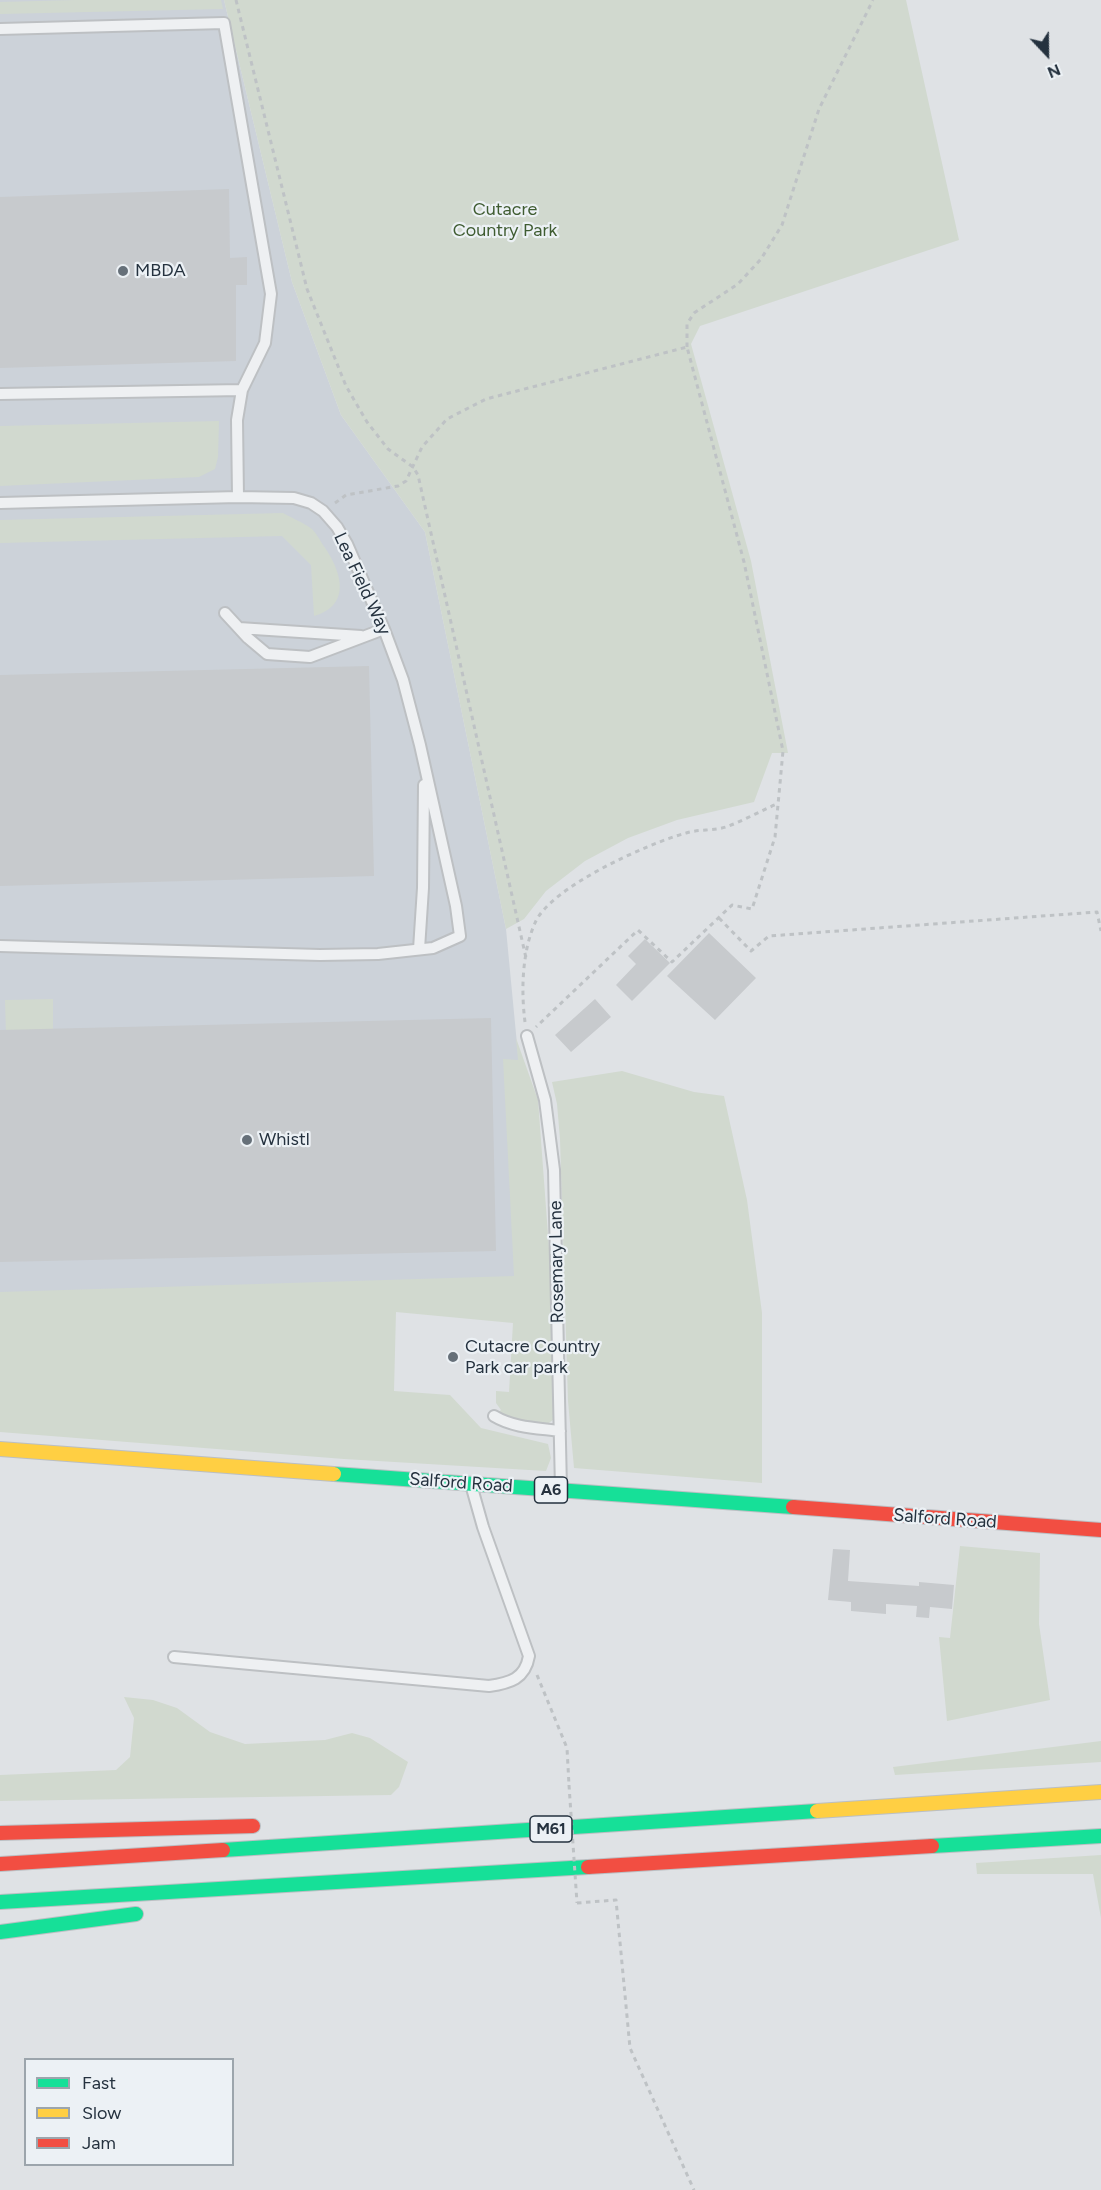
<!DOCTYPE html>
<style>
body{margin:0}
#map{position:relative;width:1101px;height:2190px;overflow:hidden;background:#dfe2e5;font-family:Figtree,sans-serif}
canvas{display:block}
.legend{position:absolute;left:24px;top:2058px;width:210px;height:108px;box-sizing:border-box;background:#ecf1f5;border:2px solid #9ca5ac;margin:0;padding:8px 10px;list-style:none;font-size:18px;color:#25323f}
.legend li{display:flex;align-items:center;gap:12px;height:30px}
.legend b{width:30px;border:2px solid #9ca5ac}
.north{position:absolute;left:1017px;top:24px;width:60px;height:60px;-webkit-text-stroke:4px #ecf1f5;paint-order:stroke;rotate:158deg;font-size:16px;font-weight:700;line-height:24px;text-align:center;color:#25323f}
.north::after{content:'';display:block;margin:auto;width:21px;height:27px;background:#25323f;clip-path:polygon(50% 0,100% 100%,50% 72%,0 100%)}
</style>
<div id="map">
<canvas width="1101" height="2190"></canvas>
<ul class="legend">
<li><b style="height:8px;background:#16e098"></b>Fast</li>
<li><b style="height:8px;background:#ffcf43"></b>Slow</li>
<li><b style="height:8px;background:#f24e42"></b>Jam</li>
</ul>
<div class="north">N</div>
</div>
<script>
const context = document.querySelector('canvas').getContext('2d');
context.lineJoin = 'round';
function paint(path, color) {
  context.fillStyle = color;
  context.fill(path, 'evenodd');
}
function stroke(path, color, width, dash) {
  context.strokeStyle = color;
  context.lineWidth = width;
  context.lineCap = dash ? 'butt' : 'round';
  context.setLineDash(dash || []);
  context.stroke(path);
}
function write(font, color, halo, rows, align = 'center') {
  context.font = font + ' Figtree,sans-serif';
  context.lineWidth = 4.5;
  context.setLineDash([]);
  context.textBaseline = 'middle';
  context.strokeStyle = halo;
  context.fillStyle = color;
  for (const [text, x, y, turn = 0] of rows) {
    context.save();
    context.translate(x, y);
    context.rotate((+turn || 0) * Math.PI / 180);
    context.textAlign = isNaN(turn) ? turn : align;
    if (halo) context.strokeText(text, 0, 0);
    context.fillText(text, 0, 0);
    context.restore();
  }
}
paint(new Path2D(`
 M0 0H224L292 282 341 415 425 532 506 929 538 1264 523 1296 0 1330Z`), '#ccd2d9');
paint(new Path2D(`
 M75 0H221L223 9 0 14V2Z
 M224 0H906L959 240 700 326 691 344 751 561 788 753H772L754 802 677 820 628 838 585 861 546 891 524 919 506 929 425 532 341 415 292 282Z
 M219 421 218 457 215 469 199 477 0 486V426Z
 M283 513C292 518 304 523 312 529 316 533 320 540 323 545 341 570 353 605 314 616L311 565 282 536 0 543V520Z
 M53 999V1033L6 1034 5 1000Z
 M516 1038 538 1100 552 1289 557 1417 546 1425 496 1414 501 1410 496 1403V1391L509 1392 513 1323 396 1312 394 1391 450 1395 481 1428 548 1444 551 1458 546 1471 344 1459 0 1432V1292L514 1276 503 1059 518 1060Z
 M622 1071 694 1092 724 1096 747 1200 762 1313V1483L574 1468 568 1401 560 1139 557 1104 552 1082Z
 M960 1546 1040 1553 1039 1624 1050 1700 947 1721 939 1637 950 1638Z
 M124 1697 153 1700 177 1708 210 1732 245 1744 325 1740 352 1733 370 1738 408 1762 399 1787 391 1795 0 1801V1775L116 1770 130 1757 134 1718Z
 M1101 1741V1762L895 1775 893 1767Z
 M1101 1855V1918L1093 1874H977L976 1863Z`), '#d1d9cf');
paint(new Path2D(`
 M229 189 230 258 247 257V285H236V361L0 368V197Z
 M369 666 374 876 0 886V675Z
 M709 933 756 978 715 1020 667 976Z
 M645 939 670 963 632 1001 616 985 636 964 628 956Z
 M595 999 611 1017 571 1052 555 1035Z
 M491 1018 496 1251 0 1262V1030Z
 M833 1549 850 1550 848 1581 919 1586V1582L954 1585 952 1609 930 1607 929 1618 916 1617 917 1606 886 1604V1614L851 1611V1602L828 1600Z`), '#c7cacd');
const lane = new Path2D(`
 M0 29 224 23 271 294 265 343 242 390
 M0 394 242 390 237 420 238 497
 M0 503 238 497 294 498 311 503 323 511 337 527 347 544 384 629 403 680 420 745 456 906 460 936 433 948 378 954 320 955 0 946
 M225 613 248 638 267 654 310 657 384 629
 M239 628 361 636
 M419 949 423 888 424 785
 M527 1036 545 1100 554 1170 561 1489
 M494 1416C514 1428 538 1428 560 1431
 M174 1657 489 1686C510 1683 525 1679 529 1656L483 1527 472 1488`);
const fast = new Path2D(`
 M334 1474 793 1507
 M932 1846 1101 1836
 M223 1850 817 1811
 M0 1902 588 1867
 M0 1932 136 1914`);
const slow = new Path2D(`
 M0 1449 334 1474
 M817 1811 1101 1792`);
const jam = new Path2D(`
 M793 1507 1101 1530
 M0 1833 253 1826
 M0 1864 223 1850
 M588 1867 932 1846`);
stroke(lane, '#bdc0c3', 14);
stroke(fast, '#bbbfc3', 16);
stroke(slow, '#bbbfc3', 16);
stroke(jam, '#bbbfc3', 16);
stroke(new Path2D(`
 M236 0 307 289 346 386 367 422 388 449 413 467 418 475 526 958
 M687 347V324L694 313 738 284 761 259 782 225 819 109 873 0
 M335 503 346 495 398 486 406 481 422 447 447 419 486 399 687 347 744 562 783 751 775 837 752 909 732 905 672 962 638 930 536 1027
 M719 918 751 951 769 936 1097 912 1101 931
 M525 1022C521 991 522 952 535 923 550 887 649 843 686 833 699 829 713 831 726 827 743 821 760 811 777 804
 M537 1675 567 1748 569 1785
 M577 1903 616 1900 630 2048 694 2190`), '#bec2c5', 3, [4.5, 4.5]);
stroke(lane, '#eef0f2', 10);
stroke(fast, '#16e098', 14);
stroke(slow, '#ffcf43', 14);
stroke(jam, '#f24e42', 14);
stroke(new Path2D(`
 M569 1785 577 1903`), '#bec2c5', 3, [4.5, 4.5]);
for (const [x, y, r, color] of [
 [123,271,6,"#667079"],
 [247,1140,6,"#667079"],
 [453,1357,6,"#667079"]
]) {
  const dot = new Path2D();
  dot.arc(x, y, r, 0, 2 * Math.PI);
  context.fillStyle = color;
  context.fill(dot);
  stroke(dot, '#ecf1f5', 2);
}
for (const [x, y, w] of [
 [551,1490,33],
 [551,1829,42]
]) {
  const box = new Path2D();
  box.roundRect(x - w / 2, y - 13, w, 26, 4.5);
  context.fillStyle = '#ecf1f5';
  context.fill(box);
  stroke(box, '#25323f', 1.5);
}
write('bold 16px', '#25323f', null, [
 ["A6",551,1490],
 ["M61",551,1829]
]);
write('18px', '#3f5c31', '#ecf1f5', [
 ["Cutacre",505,210],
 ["Country Park",505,231]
]);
write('18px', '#25323f', '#ecf1f5', [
 ["MBDA",135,271],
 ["Whistl",259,1140],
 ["Cutacre Country",465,1347],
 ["Park car park",465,1368]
], 'left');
write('18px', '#25323f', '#ecf1f5', [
 ["Lea Field Way",362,584,65],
 ["Rosemary Lane",557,1262,-91],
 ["Salford Road",461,1483,4],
 ["Salford Road",945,1519,4]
]);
</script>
